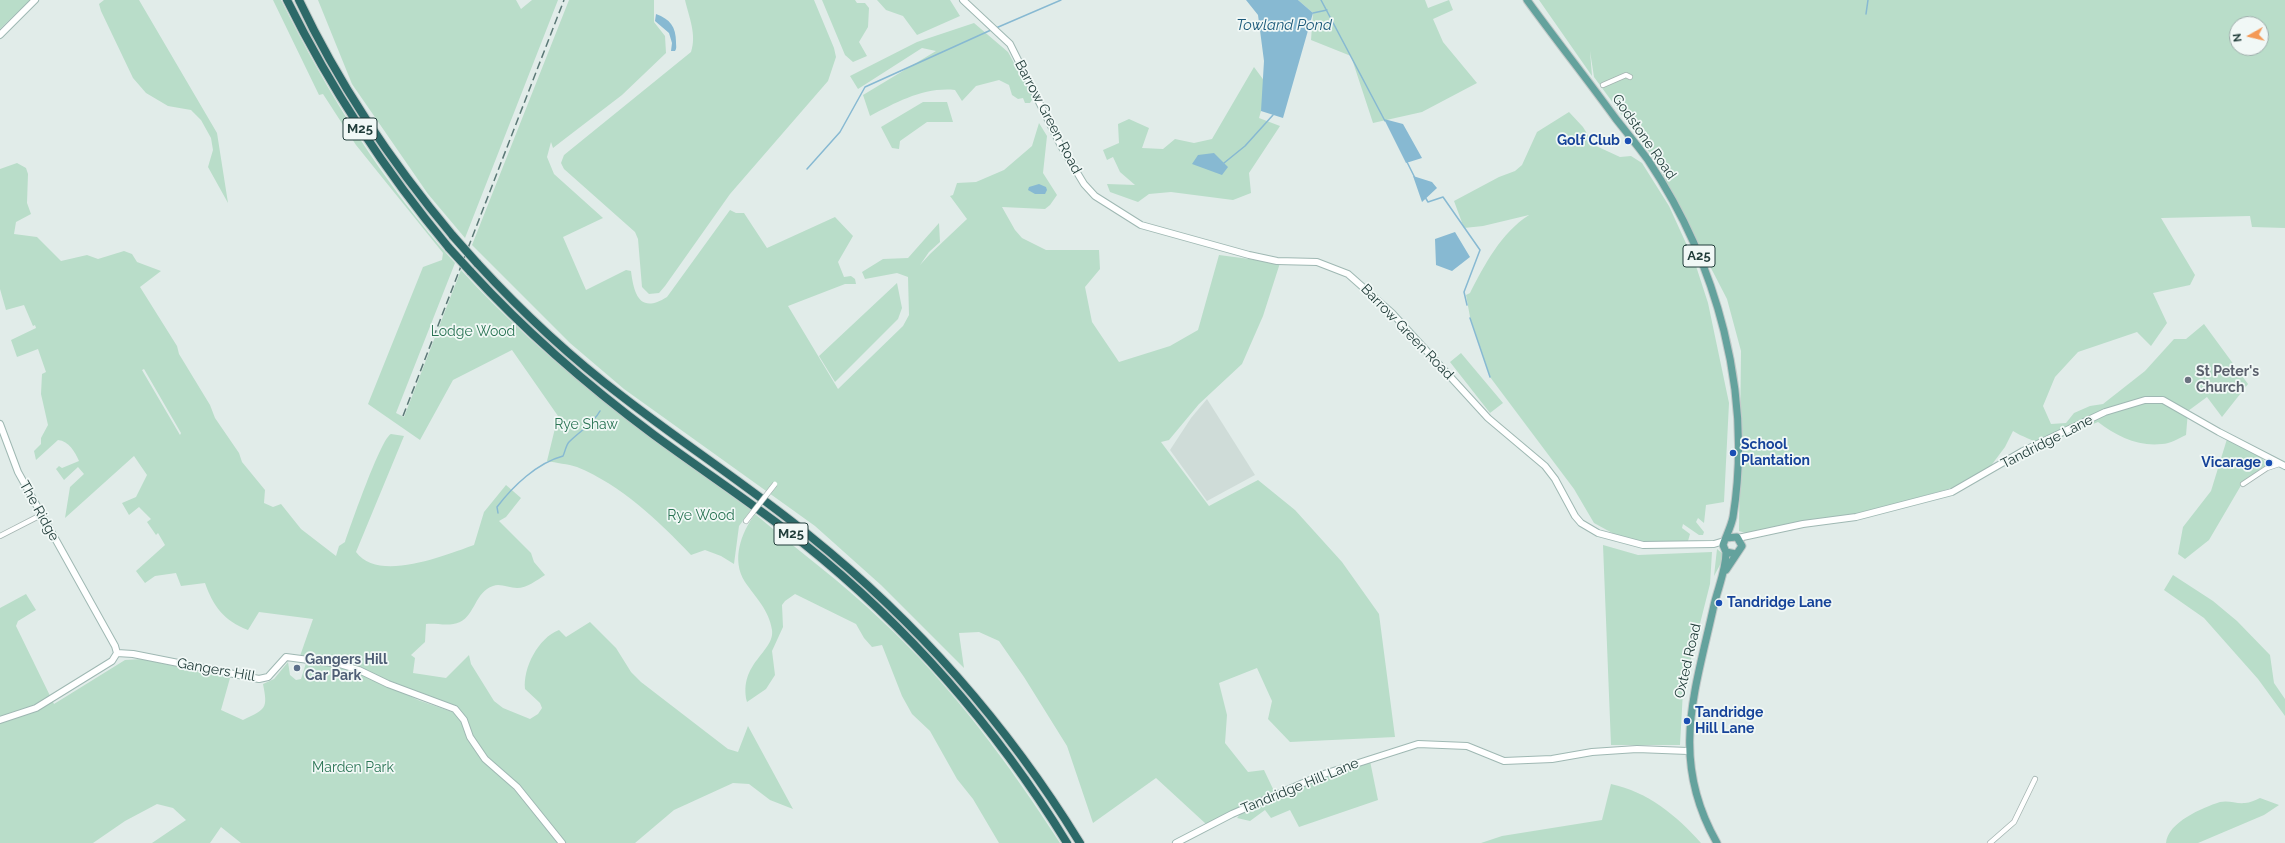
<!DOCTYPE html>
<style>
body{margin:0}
#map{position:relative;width:2285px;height:843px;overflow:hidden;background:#e1ece9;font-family:Raleway,sans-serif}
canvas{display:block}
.north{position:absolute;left:2229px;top:16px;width:40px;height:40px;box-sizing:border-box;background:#f1f8f6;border:1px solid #9eadab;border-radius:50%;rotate:262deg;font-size:11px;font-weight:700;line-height:16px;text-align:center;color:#213d3a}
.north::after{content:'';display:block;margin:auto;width:14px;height:18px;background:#f49956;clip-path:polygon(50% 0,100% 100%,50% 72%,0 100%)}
</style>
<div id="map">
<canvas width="2285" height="843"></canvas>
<div class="north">N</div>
</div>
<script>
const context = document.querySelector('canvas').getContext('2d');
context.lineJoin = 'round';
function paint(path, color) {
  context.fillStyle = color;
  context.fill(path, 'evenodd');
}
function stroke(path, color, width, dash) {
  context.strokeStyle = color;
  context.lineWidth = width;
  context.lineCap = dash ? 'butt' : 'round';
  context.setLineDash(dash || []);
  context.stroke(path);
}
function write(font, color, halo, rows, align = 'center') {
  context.font = font + ' Raleway,sans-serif';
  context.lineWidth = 3.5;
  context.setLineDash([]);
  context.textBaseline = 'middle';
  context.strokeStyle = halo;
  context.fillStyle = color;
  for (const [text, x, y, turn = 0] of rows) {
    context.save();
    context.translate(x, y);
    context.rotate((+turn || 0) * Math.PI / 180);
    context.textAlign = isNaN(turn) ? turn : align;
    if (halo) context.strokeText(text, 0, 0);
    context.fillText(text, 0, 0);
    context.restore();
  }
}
paint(new Path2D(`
 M1207 399 1255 475 1207 501 1170 450 1191 418Z`), '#cfdcd8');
paint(new Path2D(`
 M0 0H30L0 29Z
 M104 0H139L217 133 228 203 208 167 213 150 211 138 201 120 191 110 168 106 146 93 133 78 101 11 99 4Z
 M273 0H281C328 94 384 185 455 263L396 413 404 417 461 270C548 366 647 435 751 510L739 526 734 564 721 556 705 550 691 555C659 521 621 485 577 467 568 464 556 463 547 461L558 416 512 350 453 380 420 440 368 404 423 267 442 260 443 253 356 145 323 94 319 95Z
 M318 0H516L521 9 532 0H558L465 238 428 194 352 84Z
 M569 0H654V22L665 36 666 53 622 95 562 141 553 148 551 142 547 157 554 174 603 218 563 237 586 290 626 270 631 271C634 295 640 314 667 297L730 210 736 213H744L767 248 835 217 853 236 838 262 844 277 851 276 855 279 856 284H845L788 306 838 389 903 326 909 315 908 277 897 273 865 279 862 272 883 259 908 258 939 223 940 242 929 252 920 265 930 254 967 219 950 196 953 195 957 183 976 182 1004 170 1032 146 1039 123 1047 136 1043 173 1057 195 1050 205 1045 209 1002 207 1015 230 1022 238 1046 250H1099L1100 269 1085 287 1092 322 1119 362 1170 346 1198 330 1219 255 1280 263 1263 316 1242 364 1199 404 1169 440 1161 442 1209 506 1258 480 1295 510 1342 562 1379 614 1395 737 1290 742 1268 719 1272 701 1257 668 1219 683 1227 715 1225 743 1248 772 1264 770 1274 791 1206 824 1156 778 1093 823 1067 746 1024 677 999 641 979 632 959 633 964 668 881 585 815 526 624 389 570 343 472 245Z
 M685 0H814L834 48 836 57 828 81 730 194 665 286 659 293 649 294 642 287 638 239 635 232 564 169 561 163 564 155 691 52C697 35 689 17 685 0Z
 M822 0H855L857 3H865L869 8 868 27 859 42 867 56 853 62 845 55Z
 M877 0H950L960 16 917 35 903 16 886 10Z
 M1298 0H1425L1428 8 1449 0 1453 10 1433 19 1443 42 1477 83 1422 112 1373 123 1351 56 1311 40 1313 13Z
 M1539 0H2285V228L2252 227 2250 216 2161 218 2195 275 2190 285 2153 293 2167 323 2151 346 2137 332 2078 352 2055 377 2043 406 2051 424 2066 423 2074 413 2090 406 2103 404 2145 371 2174 339H2186L2204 324 2248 384 2222 417 2207 397 2188 411 2186 435C2179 438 2170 444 2162 444 2139 447 2116 436 2098 422L2041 446C2033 439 2022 437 2013 431L2005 447 1987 471 1952 488 1858 514 1749 534 1739 531 1741 351 1727 299 1655 160 1594 77 1590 51 1592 76ZM2237 24H2261V48H2237Z
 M974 23 1008 52 1033 98 1030 103H1025L1023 98 1018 99 1012 95 1009 85 999 80 976 86 962 101 955 90C924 87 897 102 870 116L863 95 936 51 922 48 858 89 850 76 917 42Z
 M1254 67 1268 86 1259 118 1280 126 1249 173 1251 193 1233 200 1171 192 1149 194 1138 202 1110 192 1107 184 1135 185 1120 172 1113 157 1107 160 1103 150 1119 143 1118 124 1129 119 1149 128 1142 148 1163 149 1175 139 1194 143 1212 139Z
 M923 102H947L953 122H927L900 141 899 149 892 148 881 127Z
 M1569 112 1583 127 1594 145 1620 157 1631 156 1642 163 1669 206 1695 263 1708 303 1729 403 1724 502 1706 505 1704 523 1698 518 1696 522 1704 532 1703 535H1699L1683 524 1682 528 1690 534 1688 541 1640 542 1616 535 1594 523 1574 489 1490 377 1470 317 1466 295 1470 293C1485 264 1501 233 1529 215L1483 226 1464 228 1454 201 1499 177 1515 171 1522 165 1537 132Z
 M17 163 26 168 28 174 27 203 31 214 16 222 14 234 37 237 61 261 87 255 98 259 124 251 132 254 137 262 161 271 140 287 177 346 179 354 210 405 215 418 239 453 242 462 265 490 264 503 273 507 281 504 301 529 336 556 339 546 345 542C351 525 381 438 391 434L404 436 356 552C378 583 446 555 474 545L484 512 506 485 521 498 506 517 499 521 531 553 534 562 545 575C537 580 527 588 517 588 509 588 500 583 493 586 475 592 475 615 460 622 449 627 438 623 426 624L425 642 411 655 415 658 413 673 446 678 469 655 471 664 494 701 503 708 530 719 538 714 542 708 540 703 525 689C523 668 538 638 559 630L566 637 590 622 616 648 631 672 641 682 728 749 738 752 748 726 793 809 770 800 749 784 733 783 674 810 635 843H565C539 814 510 787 485 757 473 742 469 718 456 707L397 686 356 666 308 658V654L300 656 313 619 259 612 248 630C224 621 213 606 205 583L181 586 176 573 155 576 145 583 136 571 165 545 158 533 156 535 147 522 151 519 139 507 129 515 122 503 136 497 147 475 134 456 65 518 70 487 84 474 78 467 64 480 56 469 59 466 62 468 79 461C75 452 69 441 58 440L36 460 34 451 41 444V438L48 425 41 394 42 374 46 372 38 349 17 357 11 340 36 328 35 325 33 326 24 305 6 310 0 289V169ZM144 369 181 433 180 435 142 370Z
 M897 283 902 308 898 319 835 382 819 356Z
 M1461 353 1503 403 1490 413 1450 362Z
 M2227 439C2235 444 2265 455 2266 465L2243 482 2209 540 2185 559 2178 554 2183 527 2211 491Z
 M755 514C797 550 842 582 882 621 952 686 1009 764 1060 843H999L973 799 957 779 930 731 912 714 902 696 882 645 872 647 864 638 856 624 795 594 785 601 782 605 783 627 772 651 775 675 766 689 747 702C738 663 775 652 772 630 769 610 756 598 745 582 731 560 741 533 755 514Z
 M1603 545 1638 555 1712 552 1710 584 1683 691 1680 745H1611Z
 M1717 549 1723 554 1721 563 1714 576Z
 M2173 575 2213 601 2237 621 2270 655 2274 683 2285 699V716L2258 679 2204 618 2164 590Z
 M26 594 36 610 18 621 16 626 54 704 125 660 142 659 230 678 221 710 243 720C266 709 268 709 263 684L274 679 288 662 290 675 296 680 301 679 307 660 359 671 418 700 455 713 462 718 468 740 480 756 490 768 517 788 560 843H241L221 827 210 843H152L186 820 173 808 157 804 125 821 93 843H0V608Z
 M1370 761 1378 800 1299 827 1290 810 1271 818 1265 810 1250 821 1237 818 1242 812 1315 779Z
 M1611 784C1648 792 1676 815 1701 843H1481L1502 836 1602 820Z
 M2260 798 2279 805 2264 815 2198 843H2166C2168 822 2202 808 2220 802 2229 800 2236 804 2245 803 2250 803 2255 800 2260 798Z`), '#b9ddc9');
paint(new Path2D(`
 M1246 0H1298L1313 13 1283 118 1261 111 1264 61 1258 15Z
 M656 14C670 19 676 27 676 42 676 46 677 48 675 51H671L672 43 669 33 655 21Z
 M1384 119 1403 124 1422 158 1406 163Z
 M1214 153 1228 167 1222 175 1192 164 1198 155Z
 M1413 176 1432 182 1437 188 1422 202Z
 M1039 184 1046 187 1047 190 1045 194H1035L1028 190 1029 187Z
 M1455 232 1470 257 1452 271 1436 265 1435 239Z`), '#87b9d2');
stroke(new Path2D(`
 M1321 0 1385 121
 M1313 13 1327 10
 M1866 14 1868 0
 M996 28 1061 0
 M1407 162 1415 178
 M1224 163 1245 146 1273 115
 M807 169 840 132 865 87 991 30
 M1425 197 1428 202 1443 197 1480 250 1464 292 1467 305
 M1470 318 1490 377
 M498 513 497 507C513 486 537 463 563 456 565 452 566 445 569 442 580 431 593 424 600 411`), '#87b9d2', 1.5);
const street = new Path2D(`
 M1603 85 1626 75 1630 77
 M2243 484 2267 468 2279 464
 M746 521 753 512
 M0 536 41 515
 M1990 843 2014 822 2035 779`);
const secondary = new Path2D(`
 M963 0 1010 44 1061 146 1084 184 1095 196 1141 225 1249 255 1277 261 1317 262 1348 274 1392 313 1488 418 1545 466 1555 479 1575 516 1581 523 1598 533 1643 545 1714 544 1724 541
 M0 35 35 0
 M0 424 18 472 115 646 117 653 133 654 259 679 268 677 286 657 339 664 359 670 388 684 455 709 464 720 470 737 485 759 517 787 562 843
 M1738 538 1803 524 1856 517 1952 492 2023 451 2048 439 2105 412 2145 400H2163L2219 432 2285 466
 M0 720 36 708 112 661 117 653
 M1176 843 1232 814 1324 774 1418 744 1467 746 1504 761 1552 759 1592 752 1637 749 1688 751`);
const primary = new Path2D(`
 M1527 0C1556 40 1587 79 1616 119 1627 133 1638 146 1648 160 1717 263 1753 393 1733 517 1731 527 1726 536 1723 545L1726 552 1736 554
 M1726 570 1742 546 1737 537 1726 538
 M1717 843C1669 759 1695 692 1714 605 1718 588 1726 570 1726 552`);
const highway = new Path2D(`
 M287 0C331 89 385 171 449 248
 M299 0C339 85 392 163 453 236
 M477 263C522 312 570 357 623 397 685 445 750 487 810 536 917 622 1008 726 1080 843
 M470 271C526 332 588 386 654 435 703 471 755 505 803 543 908 627 997 729 1067 843`);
stroke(street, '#a4b4b1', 6);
stroke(secondary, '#9fb8b3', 8);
stroke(primary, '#c1c9c8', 9);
stroke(highway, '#c1c9c8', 10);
stroke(street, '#fff', 4.5);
stroke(secondary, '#fff', 6);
stroke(primary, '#64a29d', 7);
stroke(highway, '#2c6968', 8);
stroke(new Path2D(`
 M403 416 564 0`), '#5b7876', 1.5, [8, 4]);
const streetBridge = new Path2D(`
 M753 512 775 484`);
const highwayBridge = new Path2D(`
 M453 236 477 263
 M449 248 470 271`);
stroke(streetBridge, '#a4b4b1', 6, []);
stroke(highwayBridge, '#c1c9c8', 10, []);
stroke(streetBridge, '#fff', 4.5);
stroke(highwayBridge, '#2c6968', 8);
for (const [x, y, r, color] of [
 [1628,141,4,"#1a4fb4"],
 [2188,380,4,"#6b7280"],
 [1733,453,4,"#1a4fb4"],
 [2269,463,4,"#1a4fb4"],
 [1719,603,4,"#1a4fb4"],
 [297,668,4,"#5c6f8a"],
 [1687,721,4,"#1a4fb4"]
]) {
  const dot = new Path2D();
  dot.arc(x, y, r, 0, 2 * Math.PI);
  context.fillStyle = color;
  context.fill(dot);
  stroke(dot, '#f1f8f6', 1.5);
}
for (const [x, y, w] of [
 [360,129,34],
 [1699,256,32],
 [791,534,34]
]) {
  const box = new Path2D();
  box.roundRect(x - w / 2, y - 11, w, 22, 3);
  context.fillStyle = '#f1f8f6';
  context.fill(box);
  stroke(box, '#213d3a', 1);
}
write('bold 13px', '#213d3a', null, [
 ["M25",360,129],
 ["A25",1699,256],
 ["M25",791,534]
]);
write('14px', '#213d3a', '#f1f8f6', [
 ["Barrow Green Road",1048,117,62],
 ["Godstone Road",1644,137,55],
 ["Barrow Green Road",1407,332,46],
 ["Tandridge Lane",2047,442,-27],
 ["The Ridge",39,511,61],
 ["Oxted Road",1688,661,-77],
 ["Gangers Hill",216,670,10],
 ["Tandridge Hill Lane",1300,786,-22]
]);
write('bold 14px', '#164399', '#f1f8f6', [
 ["Golf Club",1620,141,"right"],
 ["School",1741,445],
 ["Plantation",1741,461],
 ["Vicarage",2261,463,"right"],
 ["Tandridge Lane",1727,603],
 ["Tandridge",1695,713],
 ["Hill Lane",1695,729]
], 'left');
write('14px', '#2a7454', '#f1f8f6', [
 ["Lodge Wood",473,332],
 ["Rye Shaw",586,425],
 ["Rye Wood",701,516],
 ["Marden Park",353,768]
]);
write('bold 14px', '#5b616d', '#f1f8f6', [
 ["St Peter's",2196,372],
 ["Church",2196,388]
], 'left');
write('bold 14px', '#4e5e75', '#f1f8f6', [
 ["Gangers Hill",305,660],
 ["Car Park",305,676]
], 'left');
write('italic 15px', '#1a5879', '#f1f8f6', [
 ["Towland Pond",1284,25]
]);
</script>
